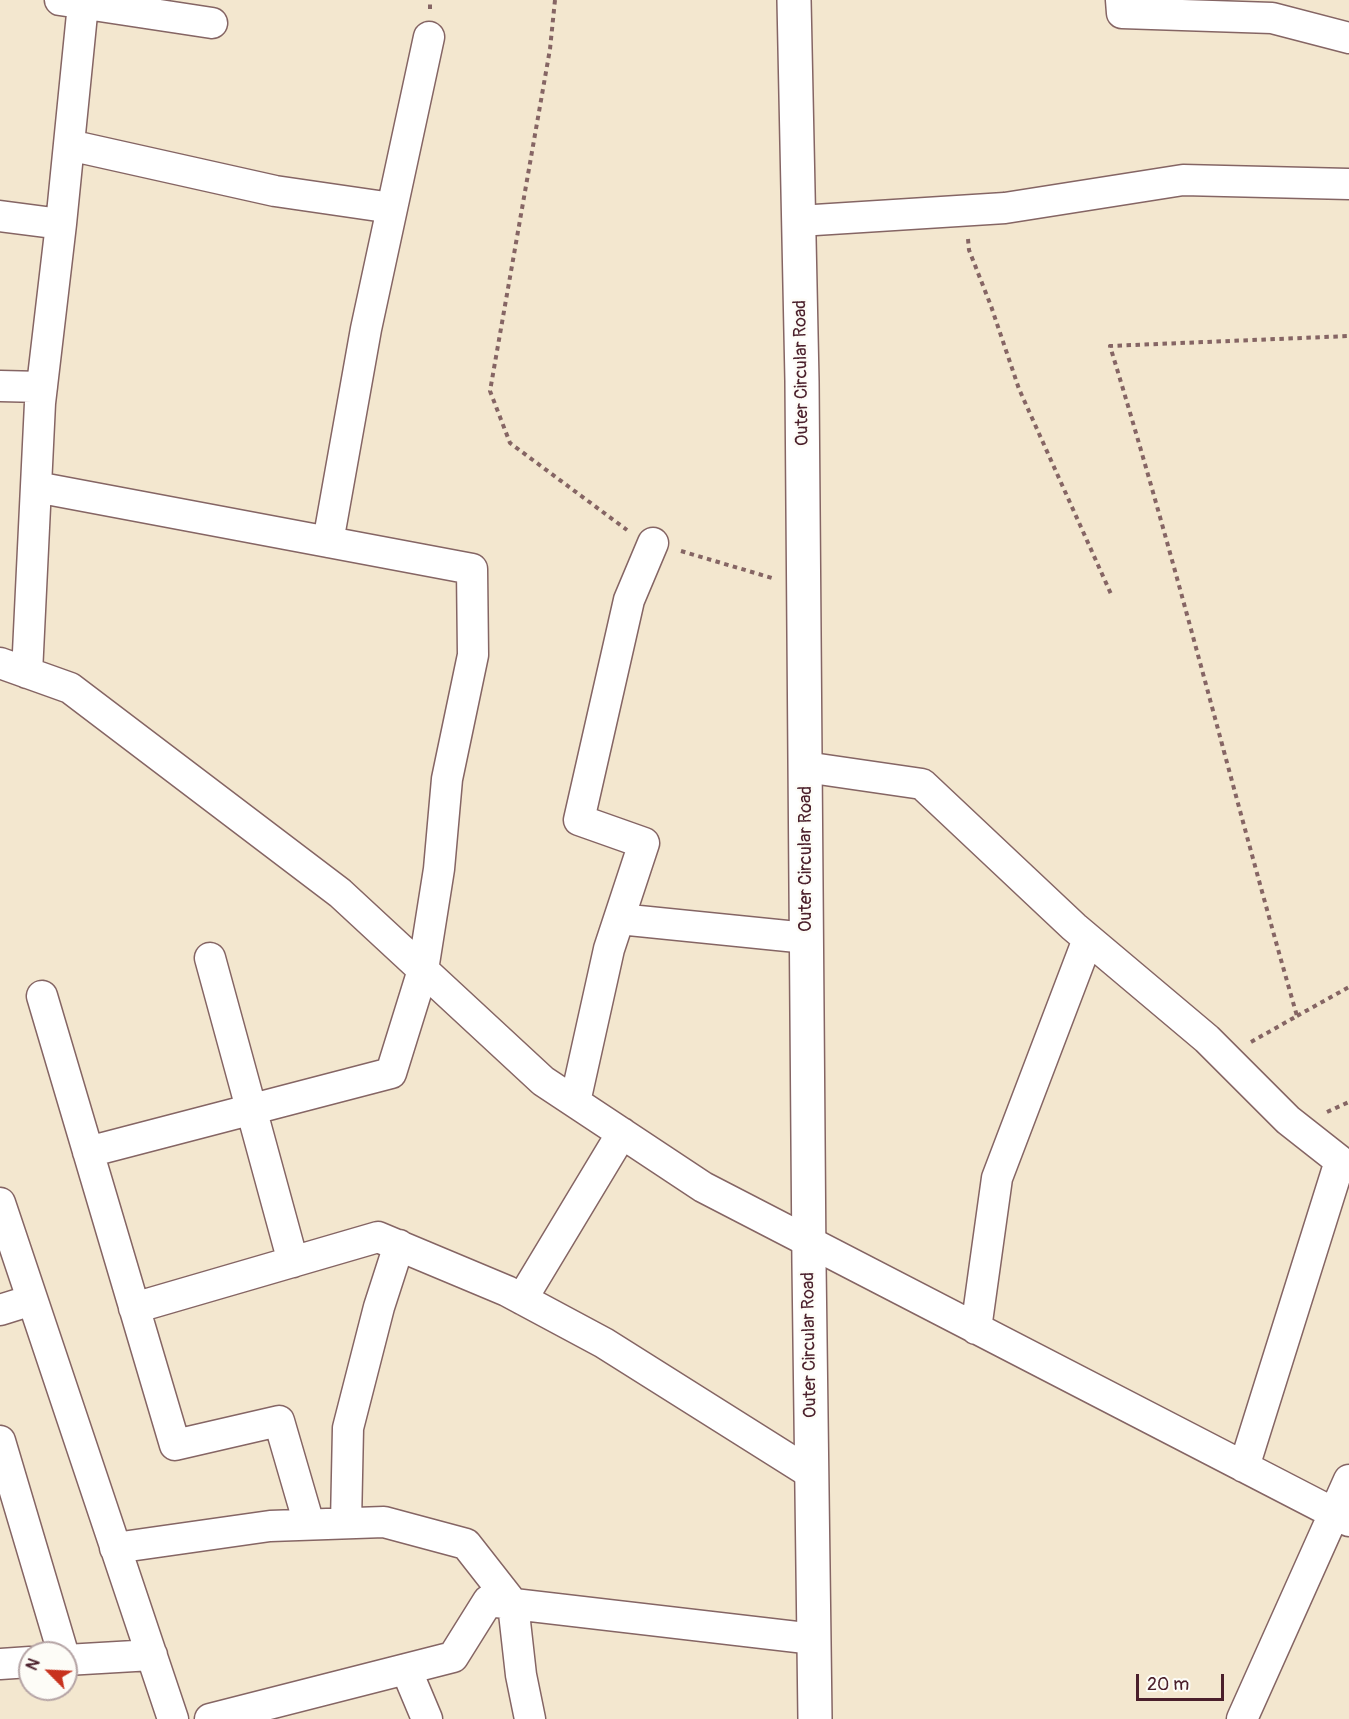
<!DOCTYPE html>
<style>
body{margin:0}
#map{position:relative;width:1349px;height:1719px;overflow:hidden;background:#f3e7cf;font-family:Pangolin,sans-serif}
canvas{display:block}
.north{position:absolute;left:18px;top:1641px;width:60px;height:60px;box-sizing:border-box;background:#fdfcf7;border:2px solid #b5a4a5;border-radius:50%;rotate:294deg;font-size:16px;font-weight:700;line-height:24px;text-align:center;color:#4a1f2b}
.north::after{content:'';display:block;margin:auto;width:21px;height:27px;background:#c8321e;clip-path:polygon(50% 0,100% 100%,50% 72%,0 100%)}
.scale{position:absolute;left:1136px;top:1674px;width:88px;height:27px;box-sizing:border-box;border:3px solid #4a1f2b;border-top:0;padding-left:8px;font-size:18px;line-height:21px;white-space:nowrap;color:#4a1f2b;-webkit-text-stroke:4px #fdfcf7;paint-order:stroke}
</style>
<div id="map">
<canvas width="1349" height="1719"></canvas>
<div class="north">N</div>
<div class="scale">20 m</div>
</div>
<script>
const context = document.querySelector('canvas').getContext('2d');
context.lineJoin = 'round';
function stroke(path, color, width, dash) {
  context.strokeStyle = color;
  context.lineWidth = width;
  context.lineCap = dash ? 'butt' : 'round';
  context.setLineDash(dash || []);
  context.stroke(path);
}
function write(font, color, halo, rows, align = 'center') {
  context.font = font + ' Pangolin,sans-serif';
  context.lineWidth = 5;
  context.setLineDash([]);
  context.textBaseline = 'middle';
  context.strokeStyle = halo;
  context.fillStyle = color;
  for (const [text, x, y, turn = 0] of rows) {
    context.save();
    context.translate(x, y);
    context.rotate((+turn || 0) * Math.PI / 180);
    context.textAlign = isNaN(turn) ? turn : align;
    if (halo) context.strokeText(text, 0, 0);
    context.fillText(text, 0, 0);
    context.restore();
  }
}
const street = new Path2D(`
 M60 0 212 23
 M1121 0 1122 13 1272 18 1349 38
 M69 145 275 191 392 208
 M0 216 61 224
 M799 221 1005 208 1183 180 1349 184
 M0 386 42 387
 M36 487 472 569 473 655 447 779 439 869 423 970 391 1073 88 1152
 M328 542 366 329 429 37
 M0 663 70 688 340 893 543 1081 703 1187 1349 1521
 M27 673 40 403 61 224 83 4
 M805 767 922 784 1074 927 1207 1039 1288 1120 1349 1168
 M619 919 807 938
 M210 958 293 1262
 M42 996 175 1445 279 1421 309 1524
 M575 1102 609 949 644 843 579 820 629 600 653 543
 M0 1203 173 1719
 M522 1299 622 1133
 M134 1308 378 1237 507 1291 604 1343 812 1474
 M0 1310 32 1300
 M976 1329 997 1178 1088 939
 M0 1441 63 1653
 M1244 1467 1340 1161
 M346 1523 348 1428 379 1307 399 1245
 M115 1548 270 1526 384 1522 466 1544 513 1604 521 1675 530 1719
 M66 1660 152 1655
 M0 1664 30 1662
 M406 1669 427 1719
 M210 1719 453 1657 488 1601 814 1639
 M1242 1719 1349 1480`);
const secondary = new Path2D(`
 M794 0 802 381 809 1264 815 1719`);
stroke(street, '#856564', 33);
stroke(secondary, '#856564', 36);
stroke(new Path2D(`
 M555 0 550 49 490 391 510 443 627 530
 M430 9V0
 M968 239 969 250 991 306 1019 389 1111 594
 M681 551 772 578
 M1297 1016 1349 987
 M1251 1042 1297 1016C1233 794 1178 568 1110 346L1349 336
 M1327 1112 1349 1102`), '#856564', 4, [4.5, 4.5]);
stroke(street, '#fff', 30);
stroke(secondary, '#fff', 33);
write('18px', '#4a1f2b', '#fdfcf7', [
 ["Outer Circular Road",802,373,-91],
 ["Outer Circular Road",806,859,-90],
 ["Outer Circular Road",810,1345,-91]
]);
</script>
